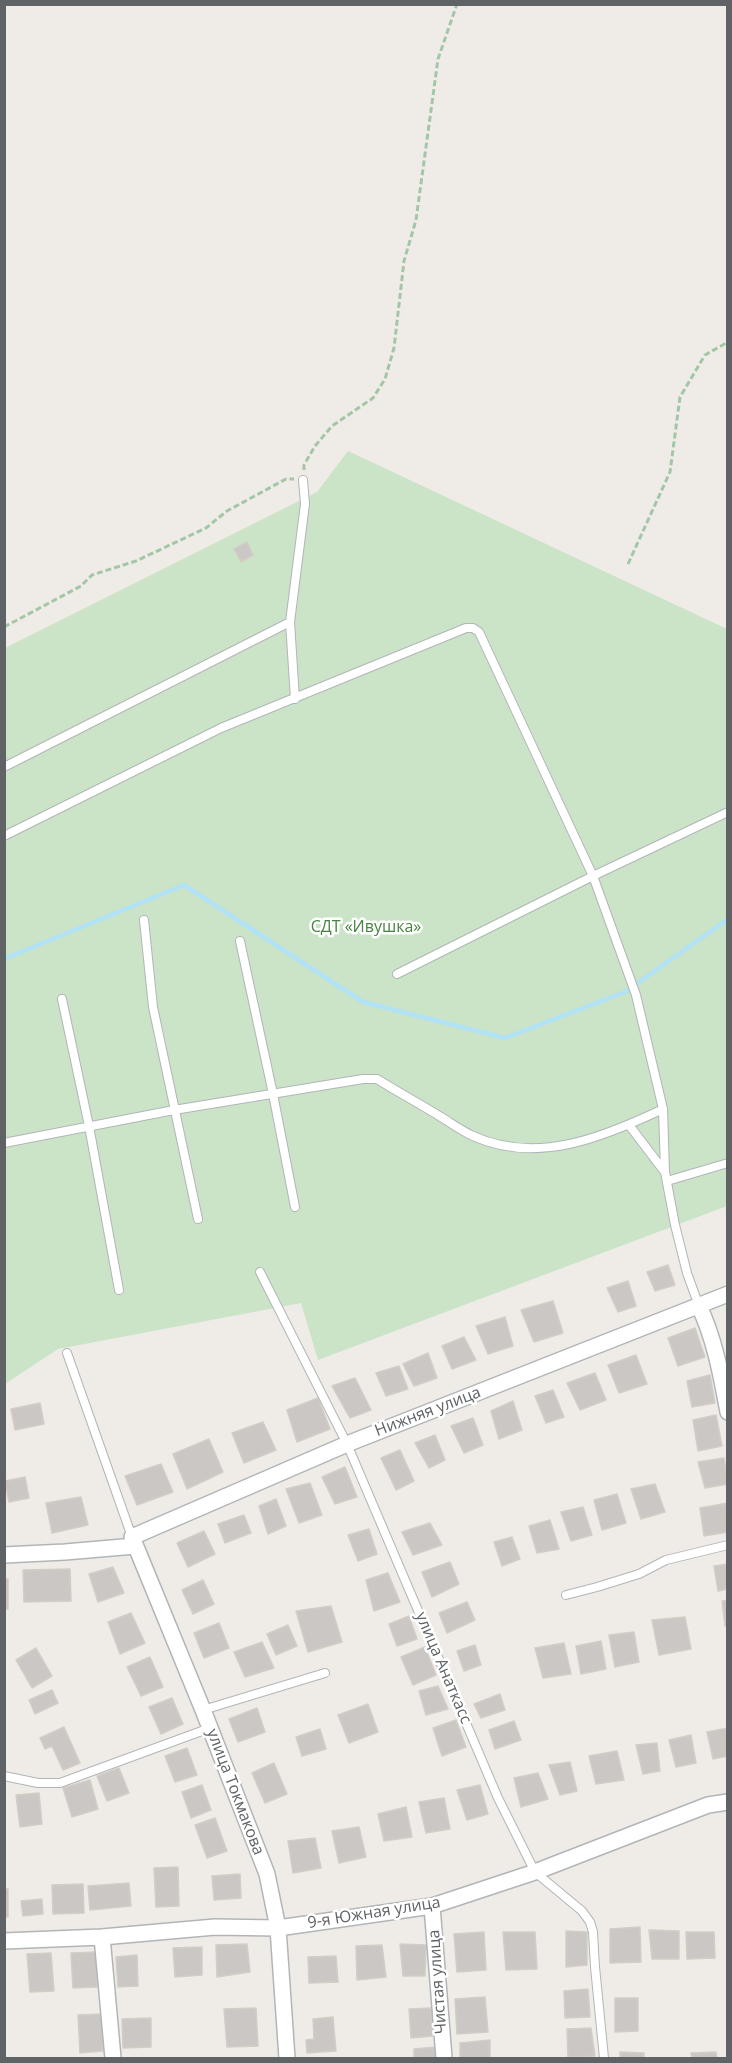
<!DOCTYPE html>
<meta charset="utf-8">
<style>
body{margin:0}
#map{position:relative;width:732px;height:2063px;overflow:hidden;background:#efece8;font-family:"Open Sans",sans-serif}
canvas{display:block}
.frame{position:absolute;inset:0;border:6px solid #5f6366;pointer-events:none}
</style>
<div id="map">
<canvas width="732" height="2063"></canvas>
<div class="frame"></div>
</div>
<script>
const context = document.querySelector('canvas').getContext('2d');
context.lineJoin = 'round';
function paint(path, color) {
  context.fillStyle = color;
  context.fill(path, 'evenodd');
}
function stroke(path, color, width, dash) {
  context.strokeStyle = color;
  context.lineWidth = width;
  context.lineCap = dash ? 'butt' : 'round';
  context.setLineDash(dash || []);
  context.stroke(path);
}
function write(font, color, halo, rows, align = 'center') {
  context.font = font + ' "Open Sans",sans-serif';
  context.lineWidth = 5;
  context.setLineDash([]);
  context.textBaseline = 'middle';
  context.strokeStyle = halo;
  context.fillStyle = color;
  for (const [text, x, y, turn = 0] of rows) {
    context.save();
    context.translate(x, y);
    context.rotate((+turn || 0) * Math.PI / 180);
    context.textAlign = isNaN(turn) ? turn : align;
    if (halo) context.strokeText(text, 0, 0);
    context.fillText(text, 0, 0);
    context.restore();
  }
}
paint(new Path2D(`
 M348 451 727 629V1206L318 1360 301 1303 58 1349 5 1384V648L317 492Z`), '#cbe3c7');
stroke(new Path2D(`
 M4 959 184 885 363 1002 505 1038 625 992 728 919`), '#b1e2f5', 4.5);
const building = new Path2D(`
 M247 542 253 555 241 562 234 549Z
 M668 1265 675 1285 655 1291 647 1272Z
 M628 1281 636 1306 618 1312 607 1288Z
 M553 1301 563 1333 534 1342 521 1310Z
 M505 1317 513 1346 488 1354 476 1326Z
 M695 1328 705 1357 678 1366 668 1338Z
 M464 1337 476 1360 452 1369 442 1346Z
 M428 1353 437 1378 414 1386 403 1364Z
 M636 1355 647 1384 619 1393 608 1365Z
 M399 1366 408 1389 386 1396 376 1373Z
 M595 1373 606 1400 580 1410 567 1383Z
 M710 1375 715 1403 692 1407 687 1381Z
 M355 1378 371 1410 350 1418 332 1386Z
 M553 1390 564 1417 546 1423 535 1396Z
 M318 1398 330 1429 297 1442 287 1410Z
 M513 1401 522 1430 499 1439 491 1411Z
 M40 1403 44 1424 15 1430 11 1409Z
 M716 1415 722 1446 698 1451 693 1420Z
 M473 1418 483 1445 464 1453 451 1426Z
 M263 1422 276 1450 244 1463 232 1433Z
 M435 1435 445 1460 429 1468 415 1443Z
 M209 1439 223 1472 187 1489 173 1454Z
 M400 1450 414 1481 396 1490 381 1458Z
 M724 1458 728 1484 705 1488 698 1462Z
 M161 1464 173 1492 137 1505 125 1476Z
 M345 1467 357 1497 335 1504 322 1477Z
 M25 1477 29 1498 9 1502 5 1481Z
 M310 1483 322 1515 299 1523 286 1489Z
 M655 1484 665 1512 641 1519 631 1489Z
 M617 1494 626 1523 602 1530 594 1500Z
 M81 1497 88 1525 52 1533 46 1503Z
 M276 1499 286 1526 268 1534 259 1506Z
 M728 1503V1532L704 1536 700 1508Z
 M583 1507 592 1535 571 1541 561 1512Z
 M244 1515 251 1533 225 1543 218 1524Z
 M550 1520 559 1549 537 1553 529 1526Z
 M430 1523 442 1545 413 1555 402 1532Z
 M369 1529 377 1554 358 1561 348 1535Z
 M204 1531 215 1554 188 1567 177 1543Z
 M512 1537 520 1559 502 1566 494 1542Z
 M450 1562 459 1584 432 1597 422 1572Z
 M728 1564V1589L718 1591 714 1566Z
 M113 1567 124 1593 98 1602 89 1574Z
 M70 1569 71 1601 24 1602 23 1570Z
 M388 1573 400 1602 374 1611 366 1580Z
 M4 1579H8V1609H4Z
 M203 1580 214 1604 193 1614 182 1590Z
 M728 1600V1626H725L722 1601Z
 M467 1602 475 1620 447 1633 439 1613Z
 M331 1606 342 1642 308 1652 296 1611Z
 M131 1613 145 1643 120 1654 108 1622Z
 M409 1616 417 1639 397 1646 389 1624Z
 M685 1617 691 1649 659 1655 652 1620Z
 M219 1623 229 1648 204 1658 194 1633Z
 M288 1625 297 1646 276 1655 267 1634Z
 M634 1632 639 1662 615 1667 609 1635Z
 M601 1641 606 1669 581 1674 576 1646Z
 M262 1642 274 1668 245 1677 234 1652Z
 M564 1643 571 1674 543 1678 535 1648Z
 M475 1645 481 1665 464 1671 457 1651Z
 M425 1647 436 1675 413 1685 401 1657Z
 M36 1648 52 1676 32 1688 16 1660Z
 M150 1657 163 1687 141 1696 127 1667Z
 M438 1686 448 1709 426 1715 419 1691Z
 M52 1690 58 1703 35 1714 29 1700Z
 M500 1694 505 1710 481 1718 474 1704Z
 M172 1698 183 1724 161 1734 149 1707Z
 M368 1704 378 1732 349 1743 338 1715Z
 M257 1708 265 1732 238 1742 229 1719Z
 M456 1720 466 1747 442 1756 433 1728Z
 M514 1721 521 1740 495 1749 489 1730Z
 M64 1727 80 1763 63 1770 52 1746 45 1749 40 1738Z
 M728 1728V1756L713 1759 707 1732Z
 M320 1729 326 1749 302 1756 296 1737Z
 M691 1735 696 1763 676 1767 669 1740Z
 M657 1743 660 1771 643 1774 636 1745Z
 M187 1748 197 1775 175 1782 165 1756Z
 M617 1751 624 1780 596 1784 589 1756Z
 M570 1762 577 1791 560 1795 549 1765Z
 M274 1763 287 1794 265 1803 252 1773Z
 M119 1768 129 1793 107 1801 97 1776Z
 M538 1773 548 1799 521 1807 514 1778Z
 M90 1780 98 1809 72 1817 63 1788Z
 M202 1785 211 1810 191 1818 182 1792Z
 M480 1785 488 1814 467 1820 457 1790Z
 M39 1793 42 1824 20 1827 16 1795Z
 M444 1798 450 1829 426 1833 419 1802Z
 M406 1807 412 1837 384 1841 378 1814Z
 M215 1818 227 1851 207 1858 195 1825Z
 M359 1827 366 1857 339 1863 332 1831Z
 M315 1838 321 1868 293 1873 288 1841Z
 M178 1867 179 1906 156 1907 154 1868Z
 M240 1874 241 1898 214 1900 212 1876Z
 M129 1883 131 1906 90 1910 88 1886Z
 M83 1884 84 1913 53 1914 52 1885Z
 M4 1889H8V1917H4Z
 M42 1899 43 1914 23 1916 21 1901Z
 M640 1927 641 1962 610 1963V1929Z
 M649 1930 679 1931V1959H652Z
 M566 1931 587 1932V1965L566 1967Z
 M484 1932 486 1970 457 1972 454 1934Z
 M503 1932H535L537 1969 506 1970Z
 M686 1932H714L715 1958 687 1959Z
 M247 1944 250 1972 217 1977 216 1945Z
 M400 1944 426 1945 425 1976H403Z
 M382 1945 386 1977 357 1980 356 1946Z
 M202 1947V1975L175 1977 173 1948Z
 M97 1952V1987L73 1988 71 1953Z
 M51 1953 54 1991 30 1992 27 1954Z
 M137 1955 138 1986 118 1987 116 1957Z
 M336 1956 338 1982 309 1983 308 1957Z
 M588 1989 590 2017 565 2018 564 1991Z
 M485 1997 488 2032 457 2034 455 1999Z
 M615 1998H638V2031L615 2032Z
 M256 2008 258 2046 227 2047 224 2009Z
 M431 2008 433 2036 411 2038 409 2009Z
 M102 2014 103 2051 80 2053 78 2015Z
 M333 2017 336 2051 307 2053 306 2040 314 2039 313 2019Z
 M151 2018V2047L123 2048 122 2019Z
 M591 2028 595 2056 568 2057 567 2029Z
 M490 2040V2058H460V2043Z
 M437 2047V2058H414V2049Z
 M620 2052 644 2053V2058H620Z
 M716 2052 717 2058H692L691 2053Z`);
paint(building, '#cbc7c4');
stroke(building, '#d3cdc6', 1.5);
const service = new Path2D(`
 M295 699 290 622 305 504 303 480
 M4 767 290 622
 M4 836 221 728 466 628H473L479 632 593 876 636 995 663 1109 665 1172 675 1225 687 1273 699 1306
 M144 920 153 1007 198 1219
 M240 941 273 1094 295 1207
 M397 974 593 876 728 812
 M62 999 89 1126 119 1290
 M629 1125 664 1171
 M4 1143 174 1110 363 1079H377C398 1092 420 1104 441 1117 451 1123 462 1131 473 1136 537 1165 604 1137 663 1109
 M667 1181 728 1163
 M260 1272 347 1444 498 1798 535 1872 582 1911 590 1922 593 1932 595 1967 604 2058
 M67 1353 132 1537
 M566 1595 597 1587 639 1574 666 1560 728 1545
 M203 1710 325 1673
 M4 1776 38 1783H60L210 1728`);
const minor = new Path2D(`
 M699 1306C715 1340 721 1375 728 1412
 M4 1555 65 1552 135 1546
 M432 1906 444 2058
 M102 1937 113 2058
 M4 1941 102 1937 215 1927 278 1928 432 1906 535 1872 708 1805 728 1802
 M287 2058 278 1928 267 1874 203 1710 132 1537 347 1444 728 1294`);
stroke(service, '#b2b5b8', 10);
stroke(minor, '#b2b5b8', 18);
stroke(new Path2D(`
 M304 470V465L315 446 332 426 373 398 385 379 394 348 404 261 416 220 438 59 457 4
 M628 564 670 472 680 397 705 355 728 342
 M4 627 81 586 92 575 136 561 206 528 227 511 286 479H294`), '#a3c6a7', 3, [6, 3]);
stroke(service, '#fff', 8);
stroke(minor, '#fff', 15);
write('16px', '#478341', '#fff', [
 ["СДТ «Ивушка»",366,927]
]);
write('16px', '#5f6366', '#fff', [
 ["Нижняя улица",428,1412,-21],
 ["улица Анаткасс",443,1668,67],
 ["улица Токмакова",235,1792,69],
 ["9-я Южная улица",374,1913,-9],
 ["Чистая улица",438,1982,-94]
]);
</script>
